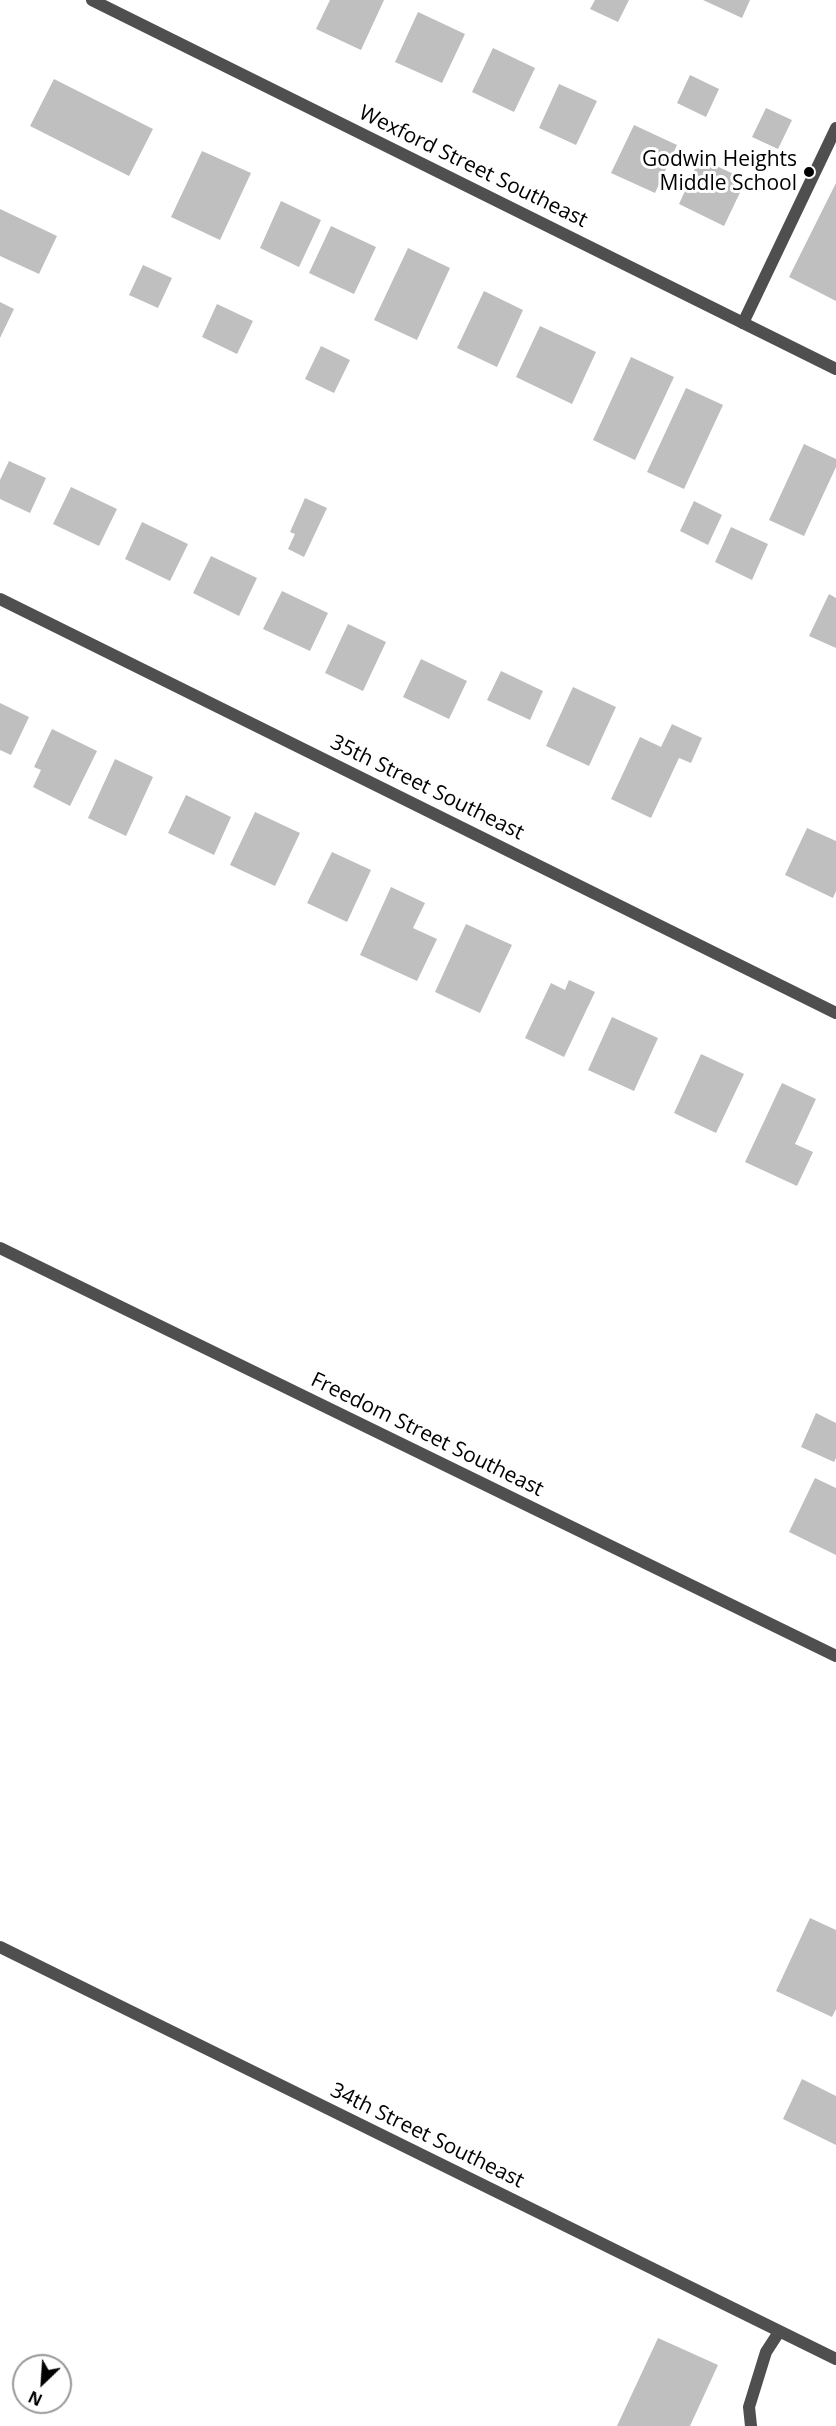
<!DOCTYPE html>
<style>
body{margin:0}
#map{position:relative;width:836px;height:2426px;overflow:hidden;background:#fff;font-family:"Open Sans",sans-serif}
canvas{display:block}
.north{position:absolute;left:12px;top:2354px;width:60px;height:60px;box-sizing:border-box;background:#fff;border:2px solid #999;border-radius:50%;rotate:205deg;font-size:16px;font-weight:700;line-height:24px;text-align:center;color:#000}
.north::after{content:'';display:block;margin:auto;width:21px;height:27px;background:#000;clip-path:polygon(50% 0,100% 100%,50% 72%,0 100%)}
</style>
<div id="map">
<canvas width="836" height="2426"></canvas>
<div class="north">N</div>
</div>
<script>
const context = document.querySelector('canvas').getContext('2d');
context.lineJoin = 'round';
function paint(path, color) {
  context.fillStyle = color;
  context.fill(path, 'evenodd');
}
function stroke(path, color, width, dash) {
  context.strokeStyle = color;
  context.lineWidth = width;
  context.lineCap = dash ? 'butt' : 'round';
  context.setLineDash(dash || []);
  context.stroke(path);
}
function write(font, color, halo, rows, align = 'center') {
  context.font = font + ' "Open Sans",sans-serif';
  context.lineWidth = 6;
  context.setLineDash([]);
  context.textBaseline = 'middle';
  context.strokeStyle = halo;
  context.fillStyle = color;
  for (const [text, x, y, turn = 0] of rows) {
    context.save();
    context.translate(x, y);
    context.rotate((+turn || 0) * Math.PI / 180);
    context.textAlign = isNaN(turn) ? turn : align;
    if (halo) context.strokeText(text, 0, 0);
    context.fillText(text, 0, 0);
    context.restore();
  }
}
paint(new Path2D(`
 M330 0H384L361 50 316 29Z
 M595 0H629L618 22 590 9Z
 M703 0H750L742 18Z
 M418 12 465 34 442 83 395 62Z
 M493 48 535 68 514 112 472 92Z
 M690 75 719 89 706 117 677 103Z
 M54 79 153 129 129 176 30 126Z
 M559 84 597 101 576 145 539 128Z
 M766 108 792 120 778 149 752 137Z
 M634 125 677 145 655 193 611 173Z
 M202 151 251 173 220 240 171 217Z
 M700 158 746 180 724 226 679 204Z
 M836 183V301L789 277Z
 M281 201 321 220 299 267 260 248Z
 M0 209 57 236 39 274 0 256Z
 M331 226 376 247 354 294 309 273Z
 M408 248 450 268 417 340 374 320Z
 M143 265 172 278 158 308 129 295Z
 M484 291 523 310 497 367 457 348Z
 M0 302 14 309 0 338Z
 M217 304 253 321 237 354 202 337Z
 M540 326 596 352 572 404 516 377Z
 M321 346 350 360 334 393 305 379Z
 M631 357 674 377 635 460 593 440Z
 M686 388 723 405 684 489 647 472Z
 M804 444 836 459V467L804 536 769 520Z
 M9 461 46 478 30 513 0 499V480Z
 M71 487 117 509 99 546 53 524Z
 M305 498 327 508 304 557 288 549 295 534 290 532Z
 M694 501 722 515 708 545 680 531Z
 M142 522 188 544 170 581 125 559Z
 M731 527 768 544 752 580 715 562Z
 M211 556 257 578 239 616 193 593Z
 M282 591 328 613 310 651 263 629Z
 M829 594 836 598V648L809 636Z
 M348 624 386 642 363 691 325 673Z
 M421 659 467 681 449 719 403 697Z
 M501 671 543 691 530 720 487 700Z
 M573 687 616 707 589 766 546 746Z
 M0 703 29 717 11 755 0 750Z
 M672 724 702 738 691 763 679 758 651 818 611 799 640 737 661 747Z
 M52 729 97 751 70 806 33 787 41 770 34 767Z
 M115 759 153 777 126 836 88 818Z
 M186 795 231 817 214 855 168 833Z
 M255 812 300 833 275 886 230 865Z
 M807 828 836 841V891L833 898 785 875Z
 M332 852 371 870 347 922 307 903Z
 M391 887 425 903 413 928 437 939 417 981 360 955Z
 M466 924 512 945 480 1013 435 992Z
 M569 980 595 992 564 1057 525 1038 551 983 565 990Z
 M612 1017 658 1038 634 1091 588 1070Z
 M701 1054 744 1074 716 1133 674 1113Z
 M782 1083 816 1099 795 1144 813 1152 797 1186 745 1162Z
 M816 1413 836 1423V1458L834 1462 801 1447Z
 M815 1478 836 1488V1555L789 1532Z
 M810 1918 836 1930V2009L832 2017 776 1991Z
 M802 2079 836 2096V2145L783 2119Z
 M658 2338 718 2365 690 2426H617Z`), '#bfbfbf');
stroke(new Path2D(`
 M743 323 836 128
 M751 2426 749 2407 766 2352 779 2332`), '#4f4f4f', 12);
stroke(new Path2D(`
 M92 0 836 369
 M0 599 836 1013
 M0 1248 836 1656
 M0 1947 836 2359`), '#4f4f4f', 12);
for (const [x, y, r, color] of [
 [809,172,6,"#000"]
]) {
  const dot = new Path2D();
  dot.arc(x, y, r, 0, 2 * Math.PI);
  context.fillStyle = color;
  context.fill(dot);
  stroke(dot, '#fff', 2);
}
write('21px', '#000', '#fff', [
 ["Godwin Heights",797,160],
 ["Middle School",797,184]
], 'right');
write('21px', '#000', '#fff', [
 ["Wexford Street Southeast",473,167,26],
 ["35th Street Southeast",427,788,26],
 ["Freedom Street Southeast",427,1435,26],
 ["34th Street Southeast",427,2136,26]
]);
</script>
